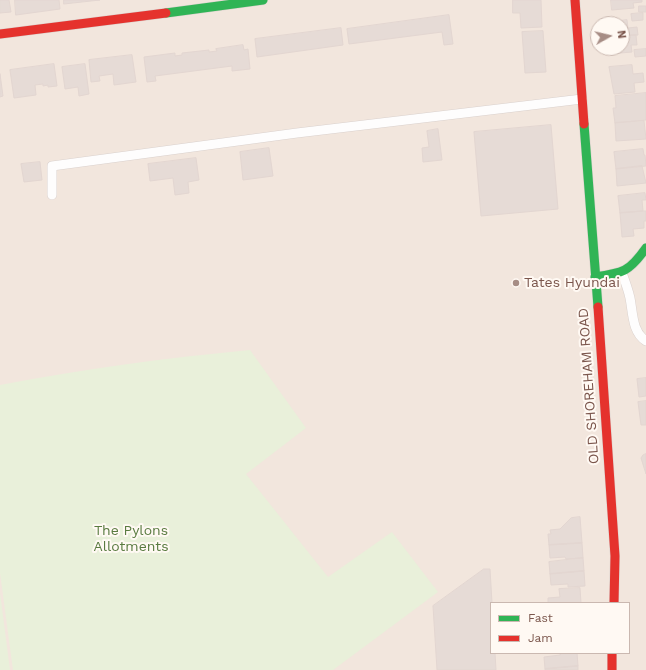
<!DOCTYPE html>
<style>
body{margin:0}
#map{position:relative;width:646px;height:670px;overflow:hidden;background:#f9f4ef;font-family:"Work Sans",sans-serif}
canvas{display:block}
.legend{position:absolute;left:490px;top:602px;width:140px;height:52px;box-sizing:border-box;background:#fff9f3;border:1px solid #cab8b0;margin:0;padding:5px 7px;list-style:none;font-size:12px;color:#7b564c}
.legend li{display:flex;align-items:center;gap:8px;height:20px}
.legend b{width:20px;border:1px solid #cab8b0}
.north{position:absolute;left:590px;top:16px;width:40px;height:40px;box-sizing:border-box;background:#fff9f3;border:1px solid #cab8b0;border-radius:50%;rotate:82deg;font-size:11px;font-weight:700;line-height:16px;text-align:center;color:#7b564c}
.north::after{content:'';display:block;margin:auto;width:14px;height:18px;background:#a78d85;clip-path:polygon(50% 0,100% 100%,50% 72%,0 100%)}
</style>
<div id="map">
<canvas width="646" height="670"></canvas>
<ul class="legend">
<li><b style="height:5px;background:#30b455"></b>Fast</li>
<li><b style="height:5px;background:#e5322d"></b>Jam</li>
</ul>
<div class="north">N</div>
</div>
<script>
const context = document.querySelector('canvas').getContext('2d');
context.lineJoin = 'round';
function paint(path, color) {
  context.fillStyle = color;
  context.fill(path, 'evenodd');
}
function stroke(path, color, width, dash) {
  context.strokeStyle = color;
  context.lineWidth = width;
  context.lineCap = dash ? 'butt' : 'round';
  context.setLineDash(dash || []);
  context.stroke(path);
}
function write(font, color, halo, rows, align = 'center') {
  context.font = font + ' "Work Sans",sans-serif';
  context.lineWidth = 4;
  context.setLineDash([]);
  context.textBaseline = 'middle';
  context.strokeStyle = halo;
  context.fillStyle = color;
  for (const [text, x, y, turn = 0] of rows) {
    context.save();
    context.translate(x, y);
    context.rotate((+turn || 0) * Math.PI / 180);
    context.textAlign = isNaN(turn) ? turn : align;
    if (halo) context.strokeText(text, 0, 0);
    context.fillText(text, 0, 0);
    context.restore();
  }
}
paint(new Path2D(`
 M0 0H646V670H0ZM598 24H622V48H598ZM491 603H629V653H491Z`), '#f2e6dd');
paint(new Path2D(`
 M250 350 306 428 246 474 328 577 392 532 438 592 333 670H13L0 573V385C83 369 166 358 250 350Z
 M0 593 10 670H0Z`), '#e9f0da');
const building = new Path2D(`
 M0 0H9L11 12 0 13Z
 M15 0H59L60 9 16 15Z
 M64 0H100L64 4Z
 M513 0H541L542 27 521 28 520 13H513Z
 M611 0H642V2L633 3 634 8 612 10Z
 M639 6H646V12H639Z
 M643 13V20L632 21 631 14Z
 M449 15 453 44 444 45 442 32 349 44 347 29Z
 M627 20 628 28 637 27 638 35 622 36V24H606V23Z
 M341 28 343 45 257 57 255 39Z
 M543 31 546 72 525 73 522 32Z
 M636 35 637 45H631L632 52 609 54 608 48H622V36Z
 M243 45 244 50 248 49 250 69 232 71V66L155 76 156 81 147 82 144 57 175 53V56L182 55V53L209 50V52L217 51 216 49Z
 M646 49V56L635 57 634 50Z
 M132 55 136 82 114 85 113 74 99 76 100 81 91 82 89 60Z
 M54 64 57 86 48 87V85L43 86V84L35 85 36 95 14 98 10 70Z
 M85 64 89 94 79 96 78 87 65 89 62 67Z
 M632 65 633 74 643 73 644 82 634 83 635 92 614 94 609 67Z
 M0 74 3 96 0 97Z
 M646 93V120L615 123 613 108H616L615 96Z
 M644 121 646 139 616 141 615 123Z
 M551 125 558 209 481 216 474 132Z
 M438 129 442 160 423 162 422 148 429 147 427 131Z
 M269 148 273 176 243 180 240 152Z
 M643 149 644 155H645L646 166 616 169 614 152Z
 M196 158 199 180 188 182 189 193 175 195 173 178 150 181 148 164Z
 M40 162 42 180 24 182 21 164Z
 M642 166 646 183 617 186 616 169Z
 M645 193 646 200H642L643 211 620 213 618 196Z
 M643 211H646V221H644V228L633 229 634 236 622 237 620 213Z
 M646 378V396L639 397 637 379Z
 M646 401V425H641L638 402Z
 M646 454V474L641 458 643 455Z
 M580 517 582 543 549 545 548 534H551L550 530 560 529 571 518Z
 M582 543 583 558 566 559 565 557 550 558 549 545Z
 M583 558 584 571 550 574 549 562Z
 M484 569H490L492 603H491V653H495L496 670H437L433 606Z
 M584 571 585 586 568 587V584L551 585 550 574Z
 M580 588 581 603H548V598L560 597 559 589Z
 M560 653H577L578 666 545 669 544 657 560 655Z
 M578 666V670H545V669Z`);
paint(building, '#e6dbd6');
stroke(building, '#e3d6d1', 1);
const lane = new Path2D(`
 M52 195V166L297 133 582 99
 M622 273C625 281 628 289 630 298 633 313 632 332 646 341`);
const fast = new Path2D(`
 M166 13 263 0
 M584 124 598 307
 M595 277C623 273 629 272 646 248`);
const jam = new Path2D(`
 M575 0 584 124
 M0 34 166 13
 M598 307 615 556 614 603
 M612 653V670`);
stroke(lane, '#dad1cd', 10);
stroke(fast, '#dad1cd', 10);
stroke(jam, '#dad1cd', 10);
stroke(lane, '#fefdfd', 9);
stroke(fast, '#30b455', 9);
stroke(jam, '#e5322d', 9);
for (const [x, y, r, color] of [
 [516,283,4,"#a78d85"]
]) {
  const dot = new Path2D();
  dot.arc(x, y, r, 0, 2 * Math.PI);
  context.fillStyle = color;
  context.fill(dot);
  stroke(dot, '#fff9f3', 1.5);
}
write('14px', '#7b564c', '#fff9f3', [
 ["Tates Hyundai",524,283]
], 'left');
write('14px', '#7b564c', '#fff9f3', [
 ["OLD SHOREHAM ROAD",589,386,-94]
]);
write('14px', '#597b40', '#fff9f3', [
 ["The Pylons",131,531],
 ["Allotments",131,547]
]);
</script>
